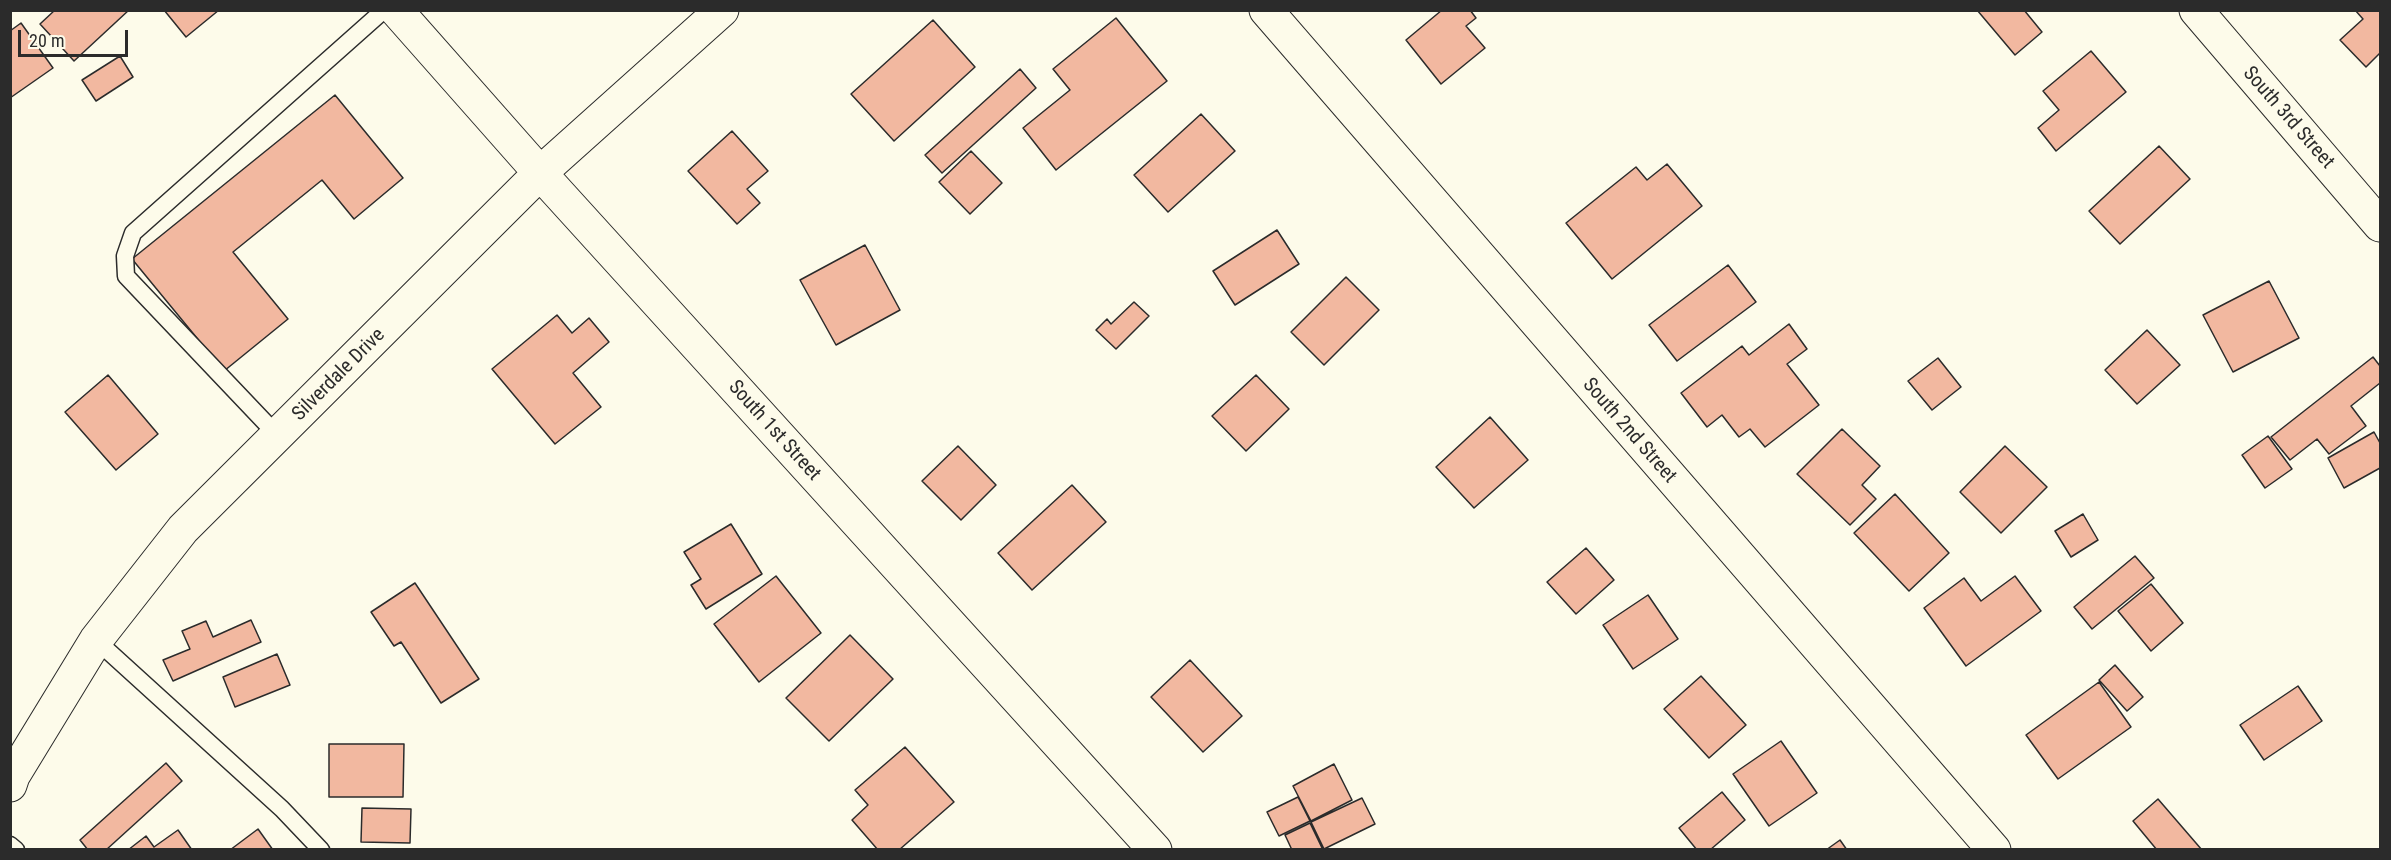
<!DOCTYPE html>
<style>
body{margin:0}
#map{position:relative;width:2391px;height:860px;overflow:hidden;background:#fdfbea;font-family:"Roboto Condensed",sans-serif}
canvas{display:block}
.frame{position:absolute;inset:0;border:12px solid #2b2b2b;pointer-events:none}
.scale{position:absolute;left:18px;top:30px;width:110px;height:27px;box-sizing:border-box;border:3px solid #2b2b2b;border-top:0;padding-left:8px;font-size:18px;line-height:21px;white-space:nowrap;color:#2b2b2b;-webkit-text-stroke:4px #fdfbea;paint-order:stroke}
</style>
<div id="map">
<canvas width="2391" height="860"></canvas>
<div class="frame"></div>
<div class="scale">20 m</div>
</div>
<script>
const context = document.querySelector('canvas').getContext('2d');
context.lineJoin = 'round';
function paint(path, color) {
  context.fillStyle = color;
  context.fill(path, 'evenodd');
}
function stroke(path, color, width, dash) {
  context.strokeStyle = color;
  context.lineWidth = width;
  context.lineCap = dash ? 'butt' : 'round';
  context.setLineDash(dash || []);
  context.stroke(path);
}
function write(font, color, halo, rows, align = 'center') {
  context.font = font + ' "Roboto Condensed",sans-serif';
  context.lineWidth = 4.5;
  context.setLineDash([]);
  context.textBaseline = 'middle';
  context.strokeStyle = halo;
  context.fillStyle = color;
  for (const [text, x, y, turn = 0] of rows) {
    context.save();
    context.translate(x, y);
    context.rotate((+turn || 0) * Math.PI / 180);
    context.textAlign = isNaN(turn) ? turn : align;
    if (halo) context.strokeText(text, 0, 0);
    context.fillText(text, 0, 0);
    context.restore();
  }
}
const building = new Path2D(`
 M55 10H129L74 61 40 24Z
 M164 10H219L186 37Z
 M1442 10H1470L1476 18 1466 26 1485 48 1441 84 1406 40Z
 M1977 10H2024L2042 32 2015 55Z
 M2355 10H2380V53L2366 67 2340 40 2363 19Z
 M1116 18 1167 81 1056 170 1023 128 1070 90 1053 69Z
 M933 20 975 67 894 141 851 94Z
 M21 23 53 68 10 98V31Z
 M2091 51 2126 92 2056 151 2038 128 2059 110 2043 91Z
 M120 56 133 77 96 101 82 80Z
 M1020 69 1036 88 942 173 925 155Z
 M335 95 403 178 354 219 322 180 233 252 288 319 224 371 132 259Z
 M1201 114 1235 151 1168 212 1134 175Z
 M732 131 768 171 747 189 760 203 737 224 688 171Z
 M2159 146 2190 179 2120 244 2089 211Z
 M971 151 1002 183 970 214 939 182Z
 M1667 164 1702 206 1612 279 1566 223 1636 167 1647 180Z
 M1277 230 1299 264 1235 305 1213 271Z
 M865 245 900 310 836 345 800 280Z
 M1728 265 1756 302 1677 361 1649 325Z
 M1346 277 1379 310 1324 365 1291 332Z
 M2269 281 2299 338 2233 372 2203 315Z
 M1134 302 1149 316 1116 349 1096 330 1107 319 1111 324Z
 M557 315 572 333 589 318 609 342 573 373 601 407 555 444 492 369Z
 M1789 324 1807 349 1787 364 1819 405 1765 447 1750 429 1739 437 1722 415 1707 427 1681 393 1742 346 1749 355Z
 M2147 330 2180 365 2137 404 2105 370Z
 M2373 357 2380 366V383L2351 406 2366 426 2329 454 2317 439 2290 460 2271 437Z
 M1938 358 1961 387 1932 410 1908 381Z
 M108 375 158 434 116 470 65 412Z
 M1256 375 1289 409 1246 451 1212 416Z
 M1490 417 1528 460 1474 508 1436 467Z
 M1842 429 1880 466 1862 485 1876 499 1850 525 1797 474Z
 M2374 432 2380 443V468L2344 488 2328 458Z
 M2268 436 2292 469 2265 488 2242 455Z
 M958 446 996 485 961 520 922 481Z
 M2005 446 2047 487 2001 533 1960 492Z
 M1072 485 1106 522 1032 590 998 553Z
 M1895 494 1949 553 1909 591 1854 533Z
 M2083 514 2098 540 2071 557 2055 531Z
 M731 524 762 574 706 609 691 585 701 579 684 552Z
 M1586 548 1614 580 1576 614 1547 582Z
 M2135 556 2154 578 2092 629 2074 607Z
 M776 576 821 633 759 682 714 624Z
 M2015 576 2041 611 1966 666 1924 608 1964 578 1981 601Z
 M415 583 479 679 441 703 401 642 394 646 371 612Z
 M2151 584 2183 623 2151 651 2118 611Z
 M1648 595 1678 639 1633 669 1603 625Z
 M251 620 261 642 173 681 163 660 190 649 182 631 206 621 213 637Z
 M850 635 893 679 829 741 786 698Z
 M277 654 290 685 235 707 223 677Z
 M1190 660 1242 716 1203 752 1151 697Z
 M2115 665 2143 697 2127 711 2099 680Z
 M1701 676 1746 725 1709 758 1664 709Z
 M2099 682 2131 727 2058 779 2026 735Z
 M2298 686 2322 721 2264 760 2240 725Z
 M1781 741 1817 793 1769 826 1733 774Z
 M329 744H404L403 797H329Z
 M905 747 954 802 899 850H878L852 820 868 805 855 790Z
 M166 763 182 781 106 850H88L80 840Z
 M1334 764 1352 800 1311 821 1293 786Z
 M1722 792 1745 820 1710 850H1697L1679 828Z
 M1298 797 1310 821 1279 836 1267 812Z
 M1362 798 1375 824 1324 849 1311 822Z
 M2158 799 2202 850H2157L2133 821Z
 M362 808 411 809 410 843 361 842Z
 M1310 823 1323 850H1292L1285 835Z
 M258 829 273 850H230Z
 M178 830 192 850H128L146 836 154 847Z
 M1840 840 1847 850H1826Z`);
paint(building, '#f2b8a0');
stroke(building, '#2b2b2b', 1.5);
const lane = new Path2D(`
 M278 436 126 276 125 256 133 233 384 10
 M96 640 282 809 321 850
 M10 845 16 850`);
const street = new Path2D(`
 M1266 10 1994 850
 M2196 10 2380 225`);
const secondary = new Path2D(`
 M396 10 540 173 1155 850
 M10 785 13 776 96 640 183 529 540 173 722 10`);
stroke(lane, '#2b2b2b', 19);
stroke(street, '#2b2b2b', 35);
stroke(secondary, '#2b2b2b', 35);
stroke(lane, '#fdfbea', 16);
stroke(street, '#fdfbea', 33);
stroke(secondary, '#fdfbea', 33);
write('20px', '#2b2b2b', '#fdfbea', [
 ["South 3rd Street",2288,118,49],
 ["Silverdale Drive",339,375,-45],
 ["South 1st Street",774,431,48],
 ["South 2nd Street",1629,431,49]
]);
</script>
